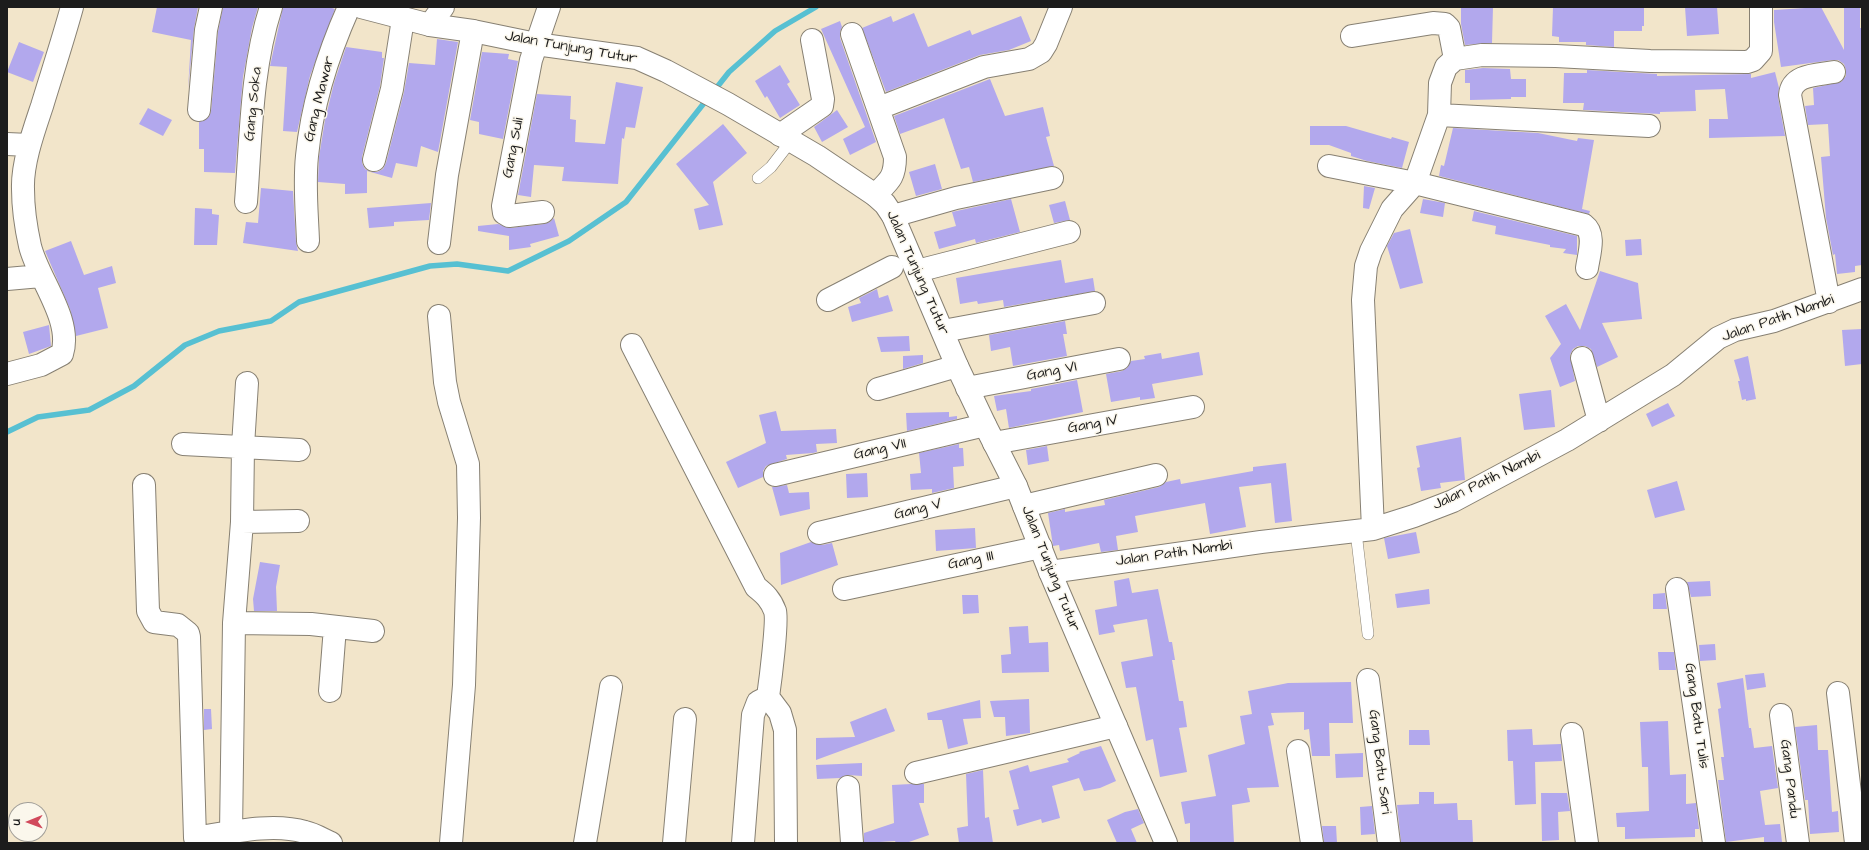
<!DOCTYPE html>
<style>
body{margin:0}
#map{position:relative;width:1869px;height:850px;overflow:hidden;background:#f2e5ca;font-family:"Architects Daughter",sans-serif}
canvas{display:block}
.frame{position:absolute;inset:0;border:8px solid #1c1c1c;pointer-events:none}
.north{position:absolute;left:8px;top:802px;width:40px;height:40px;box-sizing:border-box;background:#fbf7ec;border:1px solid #a29f99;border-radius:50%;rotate:269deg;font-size:11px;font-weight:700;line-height:16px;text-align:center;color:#1c1c1c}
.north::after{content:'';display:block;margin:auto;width:14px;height:18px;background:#d1495b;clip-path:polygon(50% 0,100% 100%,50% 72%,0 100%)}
</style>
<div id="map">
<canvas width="1869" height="850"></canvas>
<div class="frame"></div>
<div class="north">U</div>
</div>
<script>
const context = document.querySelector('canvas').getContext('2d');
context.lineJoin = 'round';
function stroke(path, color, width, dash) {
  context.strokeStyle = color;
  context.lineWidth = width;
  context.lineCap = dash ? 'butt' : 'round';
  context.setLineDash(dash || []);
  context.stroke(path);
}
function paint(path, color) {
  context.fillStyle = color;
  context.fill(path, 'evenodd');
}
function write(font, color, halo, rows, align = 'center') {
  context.font = font + ' "Architects Daughter",sans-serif';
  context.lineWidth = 3;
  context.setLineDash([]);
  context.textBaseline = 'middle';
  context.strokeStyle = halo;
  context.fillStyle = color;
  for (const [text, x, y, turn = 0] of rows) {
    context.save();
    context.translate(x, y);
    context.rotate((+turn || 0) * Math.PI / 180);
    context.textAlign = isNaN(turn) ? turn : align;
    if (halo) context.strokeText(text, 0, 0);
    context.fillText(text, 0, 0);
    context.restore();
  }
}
stroke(new Path2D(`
 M714 91 729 72 775 31 816 7
 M7 432 38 417 89 410 134 386 185 345 219 331 271 321 299 302 430 266 457 264 508 271 569 241 626 202 708 98`), '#57c0d2', 5.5);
paint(new Path2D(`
 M157 7H198L194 29 188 90 191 40 152 32Z
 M223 7H258L252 28 243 77 235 173 204 172V149H199V122L209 117 211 111 218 32Z
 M283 7H329L335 9 310 76 297 132 283 131 287 67 270 66Z
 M1461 7H1493L1492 43 1465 45 1461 24Z
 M1553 7H1644V26H1642V31H1614V47L1586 45V42H1559V37L1552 36Z
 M1685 7H1717L1719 34 1687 36Z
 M1821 7 1844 50V7H1860V28H1862V265L1855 266V272L1837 274 1835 254 1833 255 1826 218 1821 157 1830 156 1828 124 1808 125 1805 106 1814 105 1813 88 1841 82 1846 76V70L1844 64 1838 60H1833L1781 67 1774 22V10Z
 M914 13 928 47 970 30 972 35 1021 16 1031 41 1009 50 980 55 886 92 862 28 891 16 893 22Z
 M840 21 842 27 840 32V38L876 142 850 155 843 139 865 127 821 29Z
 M437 39 458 42 438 152 421 146 417 167 396 163 392 178 367 171V193L345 194V184L318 182 319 157 325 120 334 83 346 47 382 52V58H384L380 86 362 157V163L365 169 371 172H377L383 169 386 163 404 92 409 63 435 65Z
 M19 42 44 52 33 82 7 72Z
 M482 52 509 54 508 59 518 61 503 139 479 134V122L470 120Z
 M780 65 790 82 787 84 800 105 780 118 767 96 765 98 755 81Z
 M1483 68 1510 69 1511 79H1526V97H1511V99L1470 100V83H1465V70Z
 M1587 70 1657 74V76L1751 74V78L1775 72 1779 88 1778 97 1785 136 1709 138V119H1728L1725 89 1695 90 1696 111 1660 112V114L1583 110 1584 103H1563L1564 73H1587Z
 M990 79 1005 116 1043 107 1050 136 1046 137 1054 166 973 182 969 167 961 169 944 118 900 134 894 116Z
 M616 82 643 87 635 128 626 127 624 139 622 138 618 184 562 181 564 167 534 165 531 197 518 195 537 94 571 96 570 119 576 120 575 142 605 144Z
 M148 108 172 120 163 136 139 124Z
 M837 110 848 127 822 142 814 127Z
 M723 124 747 153 713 182 723 225 699 230 694 209 709 205 676 164Z
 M1310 126H1346L1391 139 1392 137 1409 142 1402 168 1367 161 1351 156V153L1329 145H1310Z
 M1453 128 1538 133 1577 141 1578 138 1594 140 1582 209 1590 211 1589 214 1439 176 1441 165 1444 166Z
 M935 164 942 189 916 196 909 172Z
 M1364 186 1375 188 1369 209 1363 208Z
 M261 188 293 191 296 242 298 251 243 243 246 222 258 223Z
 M1011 199 1020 232 976 243 975 239 939 249 934 232 956 226 952 212Z
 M1423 199 1445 203 1443 217 1420 213Z
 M1065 201 1070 220 1054 223 1049 205Z
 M431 203 429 220 394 222V226L369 228 367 208Z
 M195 208 212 209V214L219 215 217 245H194Z
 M1474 211 1577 236V255L1563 253 1566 249 1550 247V245L1495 234 1496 226 1472 221Z
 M554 218 559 236 530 244 531 247 509 250V236L478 231V226L498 224 510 228 544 224 550 222Z
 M1410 229 1423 283 1400 289 1387 246 1394 233Z
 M1641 239 1642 255 1626 256 1625 240Z
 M71 241 84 275 112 266 116 283 98 288 108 328 76 336 70 309 45 251Z
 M1061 260 1065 283 1093 278 1095 291 1004 307 1003 300 978 304 977 301 960 304 956 278Z
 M1600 271 1638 283 1642 319 1602 323 1618 357 1597 367 1591 349 1585 346H1578L1573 349 1570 355 1575 381 1560 387 1550 358 1561 344 1545 316 1566 304 1580 330Z
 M877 289 879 298 888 295 893 311 852 322 848 307 861 303 859 298Z
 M1065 321 1067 334H1063L1067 356 1013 366 1010 347 991 351 989 335Z
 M49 325 51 346 29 354 23 332Z
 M1862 329V364L1845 366 1842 330Z
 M909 336 910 351 881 352 877 337Z
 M1199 352 1203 375 1152 384 1155 398 1140 400V397L1111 402 1106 374 1122 371 1127 368 1131 361 1145 359 1144 356 1161 353 1162 359Z
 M923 355V363L903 369V356Z
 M1748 356 1756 399 1746 401V399L1742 400 1738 381H1740L1734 360Z
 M1077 380 1083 412 1009 428 1006 409 997 411 994 396 1031 391V389Z
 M1551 390 1555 427 1524 430 1519 394Z
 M1668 403 1675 416 1652 427 1646 414Z
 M776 411 781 431 836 429 837 443 816 444 817 452 813 453 786 455 787 459 766 466 763 471V477L738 488 726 462 766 443 759 415Z
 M949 412V417L957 416V419L907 431 906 413Z
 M1461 437 1465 480 1440 483 1441 488 1421 491 1417 468 1420 467 1416 446Z
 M959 444V448H963L964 466 953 467 954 488 932 493V489L911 490 910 474 921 473 919 453Z
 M1047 446 1049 461 1028 465 1026 450Z
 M1286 463 1292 521 1275 523 1271 483 1239 487 1246 527 1210 534 1205 503 1135 516 1138 532 1116 536 1118 550 1101 552 1099 543 1060 551 1059 545 1053 546 1048 513 1065 509V512L1105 505 1104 500 1159 487 1166 482 1180 479 1181 484 1253 471V467Z
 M867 473 868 497 847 498 846 474Z
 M1677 481 1685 510 1655 518 1647 490Z
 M787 485 789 493 809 492 810 509 780 516 772 487Z
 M975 528 976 548 936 551 935 530Z
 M1416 532 1420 553 1388 559 1384 538Z
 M811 542 822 545 832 543 838 565 781 585 780 553Z
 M260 562 280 565 276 587 277 611H254L253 599Z
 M1129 578 1132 593 1158 589 1169 642H1172L1175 660H1172L1179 701H1183L1187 727 1179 728 1187 772 1160 777 1153 739 1146 741 1136 687 1126 688 1121 662 1153 656 1147 619 1113 625 1115 632 1099 635 1095 610 1117 606 1114 581Z
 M1710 581 1711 596 1691 597 1687 582Z
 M1429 589 1430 604 1397 608 1395 594Z
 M1665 593 1667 609H1653V594Z
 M962 595H978L979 613 963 614Z
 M1028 626 1029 643 1048 642 1049 672 1002 673 1001 655 1011 654 1009 627Z
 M1715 644 1716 660 1700 661 1699 645Z
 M1658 652H1674L1676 670H1659Z
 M1764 673 1766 687 1747 690 1745 675Z
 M1743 678 1749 728H1751L1754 748 1772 746 1778 788 1760 791 1765 825 1780 824 1782 842 1764 843V837L1726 842 1718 780H1724L1721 757H1724L1718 709 1721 708 1717 683Z
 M1351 682 1353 723H1329L1330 756H1312L1309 729 1304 730V712L1271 713 1274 725 1268 726 1279 787 1247 788 1250 802 1232 805 1234 843H1190V823L1185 824 1181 802 1216 796 1208 755 1245 744 1240 716 1252 714 1248 691 1288 683Z
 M1029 699 1030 733 1006 736 1005 717H994L990 701Z
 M980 700 981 718 963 719 968 744 948 749 942 720H928L927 713Z
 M886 708 895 731 816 760V738L855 737 850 722Z
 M204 709H211L212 729 204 730Z
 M1668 721 1670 775 1686 774V804L1696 803 1699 829H1695V837L1625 839V827H1617L1616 813 1649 811 1648 767H1642L1640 722Z
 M1817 725 1818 750H1828L1832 812 1838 811 1839 832 1810 834 1808 800H1805L1795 727Z
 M1532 729 1533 745 1561 744 1562 761 1535 762 1536 804 1515 805 1513 761H1508L1507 730Z
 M1409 730H1429L1430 745H1409Z
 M1101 746 1116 781 1100 788 1084 791 1079 778 1052 786 1060 818 1042 823 1041 819 1017 826 1013 810 1019 809 1009 771 1028 765 1030 772 1069 762 1067 759 1080 753 1079 752Z
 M1363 753V777L1336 778 1335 754Z
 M862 763V776L848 775 840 778 817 779 816 765Z
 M983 770 985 818 989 817 993 843H959L957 828 968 826 966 774Z
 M911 784H924V803H919L929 835 906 843H896L895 841 864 843V833L894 823 892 785Z
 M1419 792H1434V804L1457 803 1458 820H1472L1473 843H1401L1397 805 1419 804Z
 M1541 793H1567L1570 811 1558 812 1559 840 1542 841Z
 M1372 806 1375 834 1361 835 1360 807Z
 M1138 809 1144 823 1131 829 1137 843H1117L1107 820 1125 812Z
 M1322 826H1336L1337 843H1324Z`), '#b2a8ed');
const lane = new Path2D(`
 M758 178 771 167 791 141
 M1356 532 1368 634`);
const street = new Path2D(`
 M430 25 443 7
 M852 34 895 157C895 178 889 181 875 195
 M1352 36 1433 23 1445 24 1449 28 1455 59
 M879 108 984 67 1029 59 1041 52 1046 44 1061 7
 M199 110 206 30 211 7
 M1439 115 1649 126
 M780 135 822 106 823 99 812 40
 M7 144 29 145
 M374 160 392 89 403 19
 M1329 166 1415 183 1584 225C1596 234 1589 254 1587 268
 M246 202C251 137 251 69 271 7
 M543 212 509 216 504 213 503 206 531 60 549 7
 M893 216 956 198 1052 178
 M308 241C307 213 304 184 307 156 312 104 328 54 349 7
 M439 243 447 175 473 31
 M917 271 1069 232
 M7 279 41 276
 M828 300 892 267
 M1829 302 1790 95C1792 74 1817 75 1834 72
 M439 316 445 382 449 402 468 464 469 518 464 685 451 843
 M943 331 1094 303
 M632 345 756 587C765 594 771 600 775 611 778 621 770 683 768 697L758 702 753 715 743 843
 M1582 358 1599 421
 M7 374 41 365 62 354C73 320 38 279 30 246 26 228 23 207 23 189 22 163 34 130 42 106 52 73 63 40 72 7
 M967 388 1119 359
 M878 389 957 366
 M994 443 1193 407
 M183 444 299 450
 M775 475 985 425
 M144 485 148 611 154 622 178 625 188 633 189 637 195 838C228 833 272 822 305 832 314 834 322 839 331 843
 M1024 506 1156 475
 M242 522 298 521
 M1373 529 1363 300 1366 266 1371 251 1392 209 1415 183 1439 115 1440 83 1446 67 1455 59 1482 55 1556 56 1650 61 1747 62 1753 60 1761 51V7
 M819 533 1016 486
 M1050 572 1261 542 1373 529 1414 516 1453 501 1567 440 1673 375 1718 338 1735 330 1774 321 1862 289
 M844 589 1041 547
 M1677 589 1714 843
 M234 623 242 522 243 446 247 383
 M1368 680 1389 843
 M330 691 335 627
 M1838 693 1856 843
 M768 697 780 713 785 730 786 843
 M1781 715 1798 843
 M1572 734 1587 843
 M1298 751 1312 843
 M916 773 1116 726
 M848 787 852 843
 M231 832 234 623 311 624 373 631
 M585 843 611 687
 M674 843 685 719`);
const secondary = new Path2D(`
 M361 7 430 25 473 31 536 44 637 58 666 71 728 104 817 156 875 195 885 204 893 216 957 366 985 425 1016 486 1050 572 1166 843`);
stroke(lane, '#878073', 12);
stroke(street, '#878073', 24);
stroke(secondary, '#878073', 24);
stroke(lane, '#fff', 11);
stroke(street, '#fff', 22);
stroke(secondary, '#fff', 22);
write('15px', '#1c1c1c', '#fbf7ec', [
 ["Jalan Tunjung Tutur",571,48,10],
 ["Gang Mawar",320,99,-76],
 ["Gang Soka",254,104,-84],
 ["Gang Suli",514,148,-79],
 ["Jalan Tunjung Tutur",917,273,66],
 ["Jalan Patih Nambi",1778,319,-19],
 ["Gang VI",1052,372,-11],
 ["Gang IV",1093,425,-10],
 ["Gang VII",880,450,-13],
 ["Jalan Patih Nambi",1487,481,-26],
 ["Gang V",918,510,-14],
 ["Jalan Patih Nambi",1174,554,-8],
 ["Gang III",971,561,-12],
 ["Jalan Tunjung Tutur",1050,569,68],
 ["Gang Batu Tulis",1696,716,82],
 ["Gang Batu Sari",1379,762,83],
 ["Gang Pandu",1789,779,83]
]);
</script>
